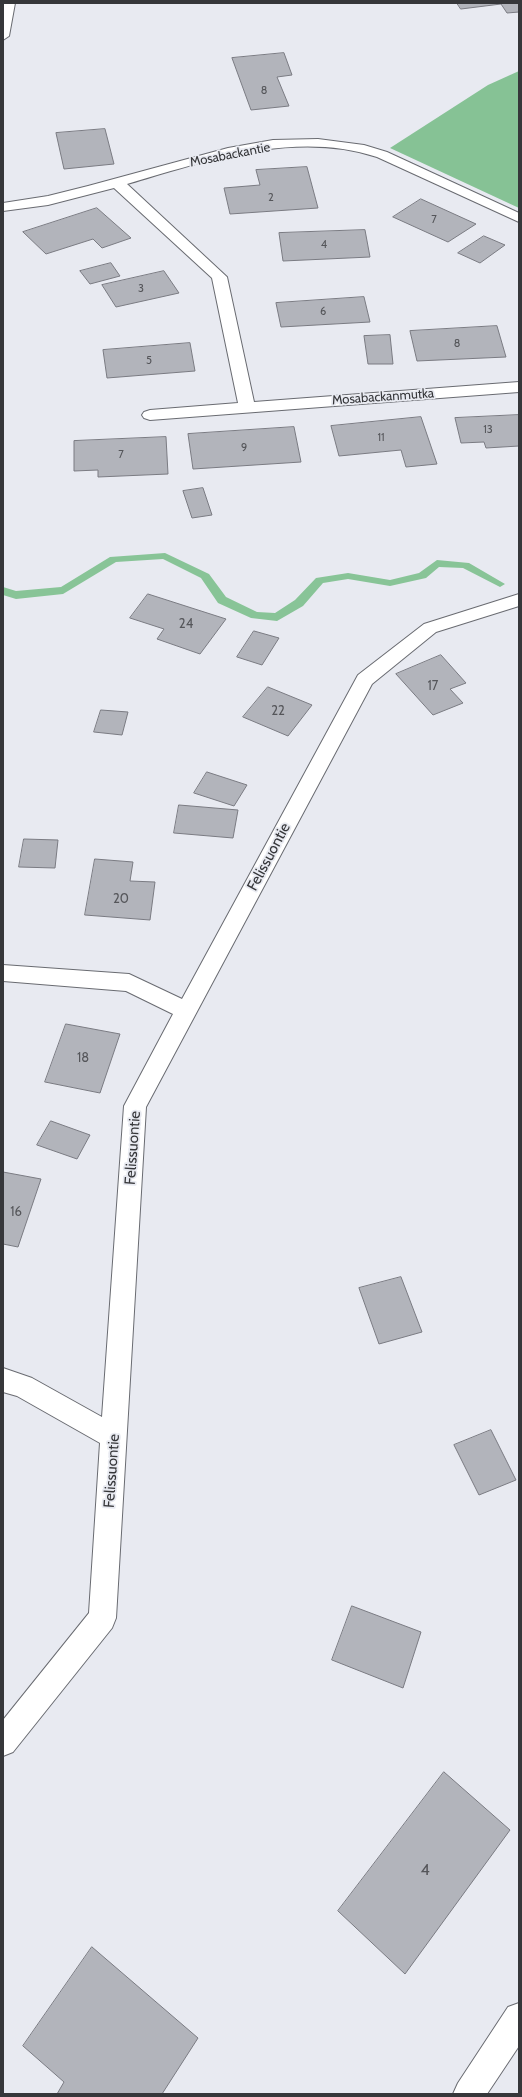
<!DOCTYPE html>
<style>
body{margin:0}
#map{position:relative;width:522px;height:2097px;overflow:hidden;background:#e8eaf1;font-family:Cabin,sans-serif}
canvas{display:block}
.frame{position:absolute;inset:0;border:4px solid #36373a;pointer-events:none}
</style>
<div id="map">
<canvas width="522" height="2097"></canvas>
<div class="frame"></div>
</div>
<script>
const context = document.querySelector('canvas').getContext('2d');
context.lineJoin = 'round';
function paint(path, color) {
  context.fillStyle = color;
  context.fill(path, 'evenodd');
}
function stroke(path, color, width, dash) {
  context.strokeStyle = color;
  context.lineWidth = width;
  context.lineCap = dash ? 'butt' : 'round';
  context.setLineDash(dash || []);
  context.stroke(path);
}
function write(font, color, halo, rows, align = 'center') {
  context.font = font + ' Cabin,sans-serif';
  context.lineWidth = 3.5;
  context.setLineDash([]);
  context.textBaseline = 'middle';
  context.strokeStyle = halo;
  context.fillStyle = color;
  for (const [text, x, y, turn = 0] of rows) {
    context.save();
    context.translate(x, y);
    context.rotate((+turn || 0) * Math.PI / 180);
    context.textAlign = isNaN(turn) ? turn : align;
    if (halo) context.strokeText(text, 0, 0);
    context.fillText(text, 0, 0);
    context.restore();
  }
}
paint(new Path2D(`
 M519 71V208L390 148 488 85Z`), '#86c295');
paint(new Path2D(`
 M165 553 209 574 226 597 257 612 275 613 295 600 316 578 348 573 390 580 419 573 437 560 469 563 505 584 500 587 463 568 439 567 426 578 390 586 348 579 323 583 303 606 277 621 251 618 218 603 201 578 163 559 116 562 63 594 16 599 3 595V587L16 591 61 587 110 557Z`), '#88c497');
const building = new Path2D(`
 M457 3H519V12L507 13 501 4 461 9Z
 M284 53 292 75 277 77 289 106 251 110 232 58Z
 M105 129 114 164 64 169 56 133Z
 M307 167 318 208 230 214 224 188 260 185 256 170Z
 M421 199 476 224 448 242 393 217Z
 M97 208 131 238 102 248 93 239 46 254 23 232Z
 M365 230 370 257 283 261 279 233Z
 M484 236 505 245 480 263 458 253Z
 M111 263 120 276 90 284 80 271Z
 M164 271 179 293 116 307 102 285Z
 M364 297 370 322 281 327 276 303Z
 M497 326 506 357 417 361 410 331Z
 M390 335 393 364H368L364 336Z
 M190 343 195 371 107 378 103 350Z
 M519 415V446L486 448 484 442 461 443 455 418Z
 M421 417 437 464 406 467 401 450 339 456 331 426Z
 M294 427 301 462 193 469 188 434Z
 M166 437 168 474 98 477V470L74 471V441Z
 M203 488 212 515 192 518 183 491Z
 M148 594 226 619 200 654 157 639 164 629 130 618Z
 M254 631 279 638 262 665 237 657Z
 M441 655 466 683 450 689 463 703 433 715 396 674Z
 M268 687 312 705 288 736 243 717Z
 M101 710 128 712 122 735 94 732Z
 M207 772 247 785 234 806 194 793Z
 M179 805 238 810 233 838 174 833Z
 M24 839 58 840 55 868 19 867Z
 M95 859 133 862 130 881 155 882 150 920 85 915Z
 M66 1024 120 1034 100 1093 45 1082Z
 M51 1121 90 1135 77 1159 37 1145Z
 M3 1172 41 1179 18 1247 3 1244Z
 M401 1277 422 1332 379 1344 359 1288Z
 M491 1430 516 1480 479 1495 454 1445Z
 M352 1606 421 1632 403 1688 332 1660Z
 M444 1772 510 1830 405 1974 338 1911Z
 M92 1947 198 2038 162 2094H57L64 2082 23 2046Z`);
paint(building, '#b2b4bb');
stroke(building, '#7a7b82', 1);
const minor = new Path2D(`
 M3 3H15L9 36 3 40Z
 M318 139 364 145 387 152 519 213V222L377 157C295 130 206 161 127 184L227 277 254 402 519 382V392L150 420 144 418 142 415 144 412 150 410 238 403 212 278 114 188 48 205 3 211V203L48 196 88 186 228 148 273 140Z
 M519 594V606L436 632 372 684 146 1107 116 1618 112 1628 13 1752 3 1756V1720L89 1613 100 1443 17 1396 3 1392V1368L32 1378 102 1417 124 1106 173 1014 126 991 3 981V965L129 974 182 999 358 675 424 624Z
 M519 2003V2046L487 2094H453L458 2083 508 2007Z`);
stroke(minor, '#696b71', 2);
paint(minor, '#fff');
write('11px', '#55565a', null, [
 ["8",264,91],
 ["2",271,198],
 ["7",434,220],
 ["4",324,245],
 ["3",141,289],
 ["6",323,312],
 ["8",457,344],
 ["5",149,361],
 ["13",488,430],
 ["11",381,438],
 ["9",244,448],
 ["7",121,455]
]);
write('13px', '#36373a', '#e8eaf1', [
 ["Mosabackantie",230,155,-11],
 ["Mosabackanmutka",383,397,-4]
]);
write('13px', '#55565a', null, [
 ["24",186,624],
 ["17",433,686],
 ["22",278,711],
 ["20",121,899],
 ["18",83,1058],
 ["16",16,1212]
]);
write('15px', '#36373a', '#e8eaf1', [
 ["Felissuontie",269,857,-62],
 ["Felissuontie",133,1148,-86],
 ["Felissuontie",112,1471,-86]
]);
write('16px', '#55565a', null, [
 ["4",425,1870]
]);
</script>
